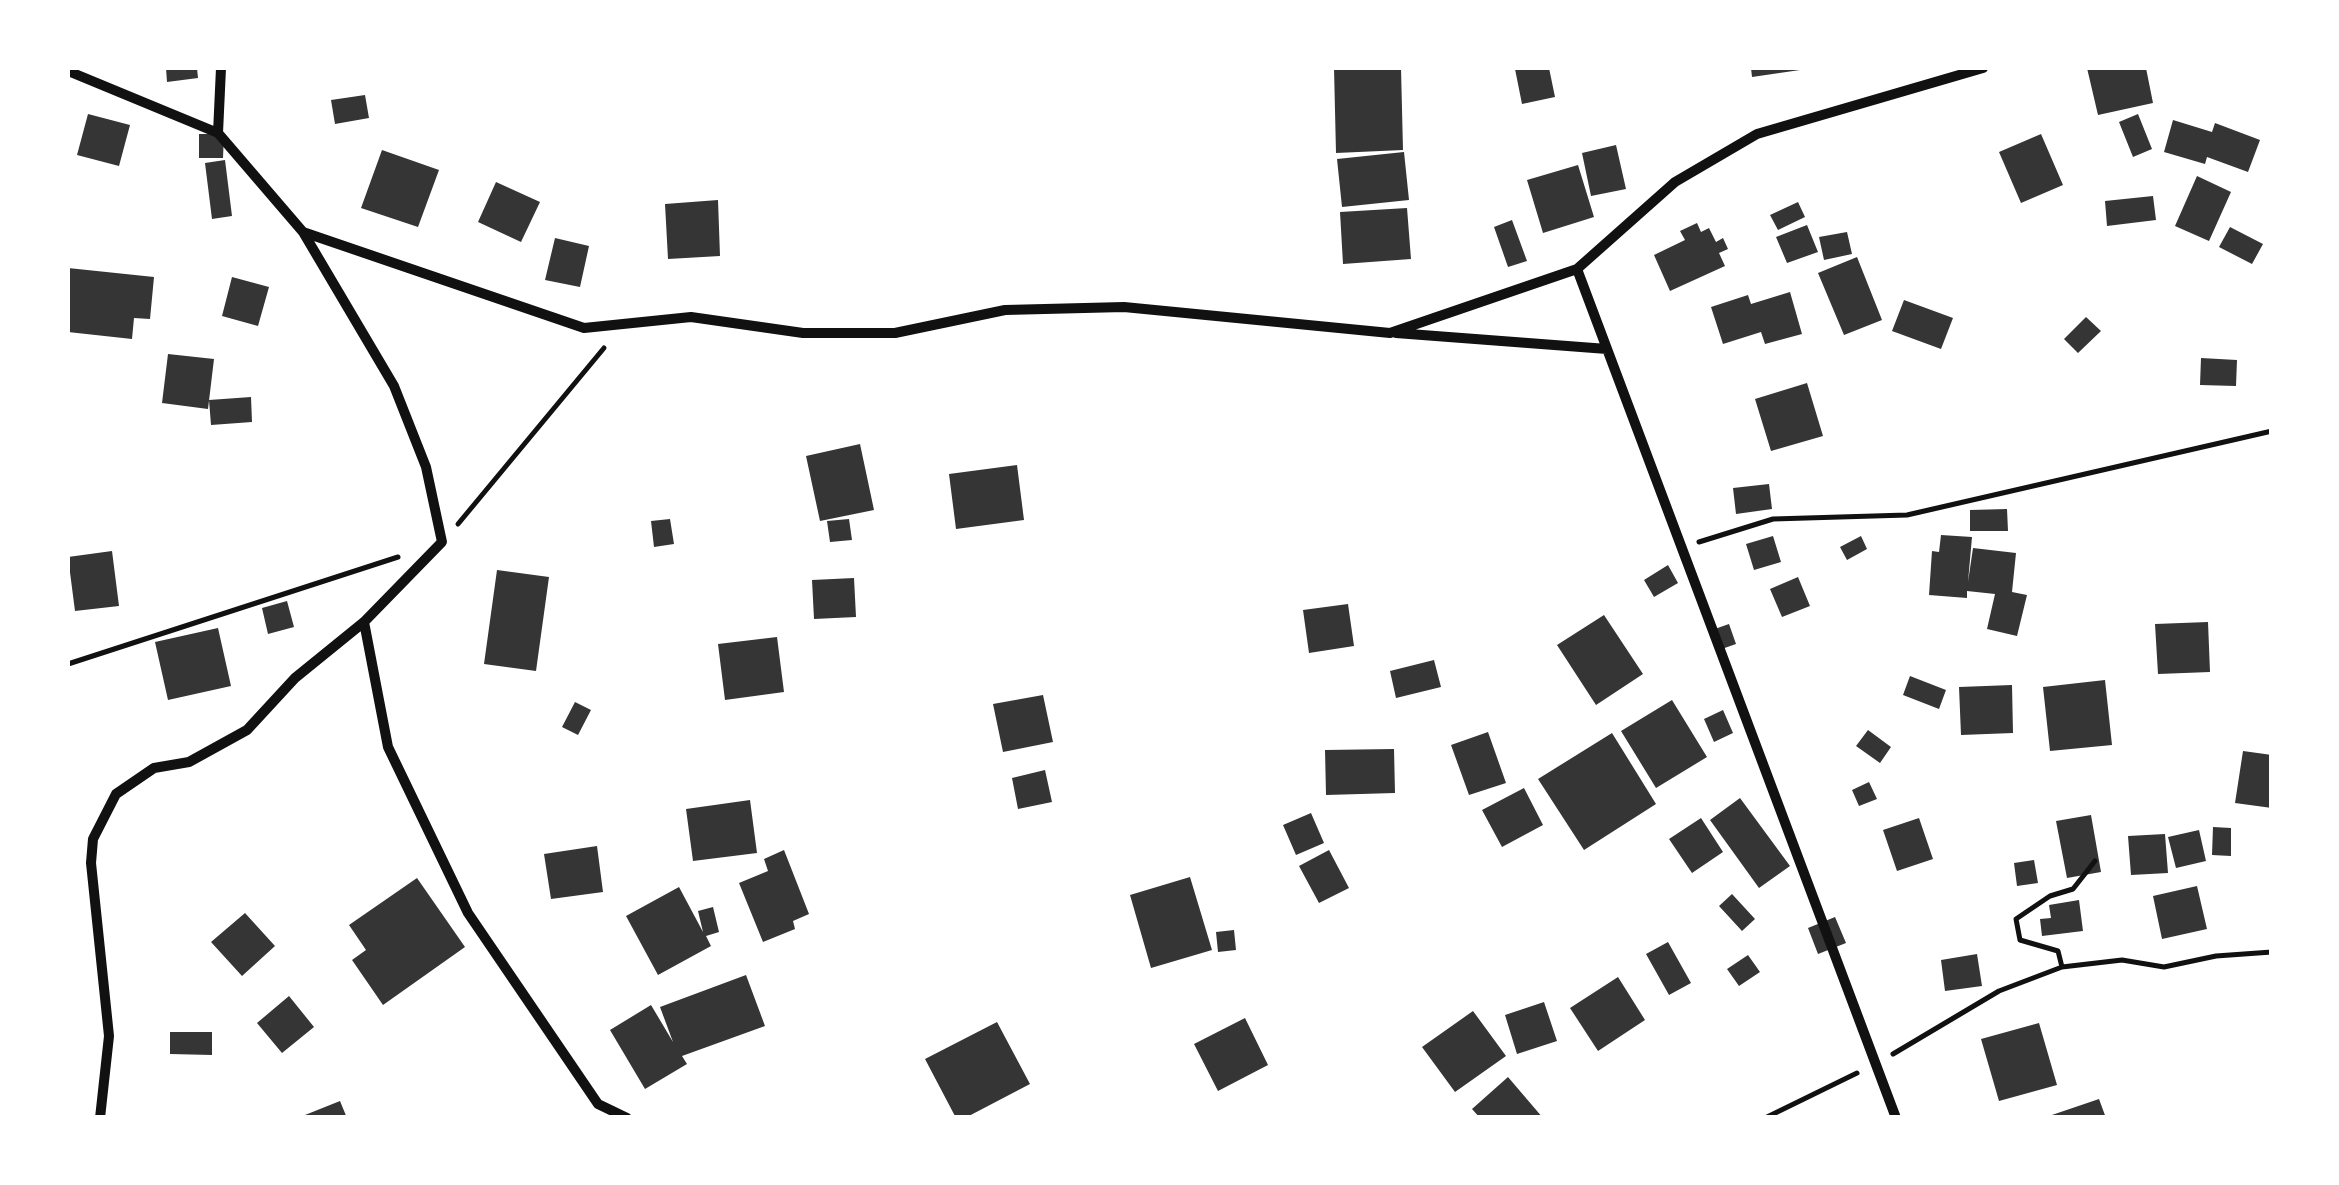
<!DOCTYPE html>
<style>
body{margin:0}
#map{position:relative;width:2339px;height:1185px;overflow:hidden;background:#fff;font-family:"PT Sans",sans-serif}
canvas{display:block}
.frame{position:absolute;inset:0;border:70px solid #fff;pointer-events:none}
</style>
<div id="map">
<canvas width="2339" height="1185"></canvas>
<div class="frame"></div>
</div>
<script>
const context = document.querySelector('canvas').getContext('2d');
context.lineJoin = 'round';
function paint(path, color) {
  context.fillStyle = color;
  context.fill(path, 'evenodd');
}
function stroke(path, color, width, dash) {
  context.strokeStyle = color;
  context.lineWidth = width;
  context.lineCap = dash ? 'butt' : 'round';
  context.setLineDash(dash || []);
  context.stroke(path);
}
paint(new Path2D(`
 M166 68H197L198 78 167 82Z
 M1334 68H1401L1403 150 1336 153Z
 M1549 68 1555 97 1522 104 1515 69Z
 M1751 68H1800V70L1752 77Z
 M2087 68H2146L2153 103 2098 115Z
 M365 95 369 118 335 124 331 100Z
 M88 114 130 125 119 166 77 155Z
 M2138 114 2152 149 2133 157 2119 122Z
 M2173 120 2212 132 2215 123 2260 140 2248 172 2207 157 2205 164 2164 152Z
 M199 134H224L223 158H199Z
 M2041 134 2063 185 2021 203 1999 152Z
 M1616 145 1626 189 1591 196 1582 153Z
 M382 150 439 170 418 227 361 208Z
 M1404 152 1409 200 1342 207 1337 159Z
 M225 160 232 216 212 219 205 163Z
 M1578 165 1594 217 1543 233 1527 180Z
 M2197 176 2231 192 2209 241 2175 226Z
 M496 182 540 202 521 242 478 222Z
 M2153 196 2156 220 2107 226 2105 201Z
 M718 200 720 256 668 259 665 204Z
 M1798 202 1805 217 1778 230 1770 215Z
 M1407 208 1411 259 1343 264 1340 212Z
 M1512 220 1527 261 1508 267 1494 227Z
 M1697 223 1701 232 1709 228 1716 242 1723 238 1728 249 1719 253 1725 266 1670 291 1654 255 1685 240 1680 231Z
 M1807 225 1818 252 1787 263 1776 237Z
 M2230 227 2263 244 2252 264 2219 247Z
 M1847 232 1852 254 1824 260 1819 237Z
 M555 238 589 246 580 287 545 280Z
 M1857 257 1882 320 1844 335 1818 273Z
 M68 268 154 277 150 319 134 318 132 339 68 332Z
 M232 277 269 287 258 326 222 316Z
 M1790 292 1802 334 1765 344 1761 332 1723 344 1711 307 1748 295 1751 304Z
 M1904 300 1953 318 1941 349 1892 331Z
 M2086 317 2101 331 2078 353 2064 339Z
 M168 354 214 359 208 409 162 403Z
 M2201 358 2237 360 2236 386 2200 385Z
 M1807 383 1823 436 1771 451 1755 399Z
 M251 397 252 422 211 425 209 400Z
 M860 444 874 510 820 521 806 456Z
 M1017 465 1024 520 956 529 949 474Z
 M1769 484 1772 509 1736 514 1733 488Z
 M2007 509 2008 531H1970V510Z
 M670 519 674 544 654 547 651 521Z
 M849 519 852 540 830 542 827 521Z
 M1941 535 1972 537 1968 582 1973 548 2016 553 2012 592 2027 595 2017 636 1987 629 1995 594 1967 591V598L1929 595 1932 551 1939 552Z
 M1773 536 1781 562 1754 570 1746 544Z
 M1861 536 1867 549 1847 560 1840 547Z
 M112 551 119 606 75 611 68 557Z
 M1668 565 1678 583 1654 597 1644 580Z
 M497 570 549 577 536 671 484 664Z
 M1798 577 1810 606 1782 617 1770 589Z
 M854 578 856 617 814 619 812 580Z
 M287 601 294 627 268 634 262 608Z
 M1348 604 1354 646 1309 653 1303 610Z
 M1604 615 1643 674 1596 705 1557 645Z
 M2208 622 2210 672 2158 674 2155 624Z
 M1729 624 1736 644 1716 651 1709 631Z
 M218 628 231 686 168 700 155 642Z
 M777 637 784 692 725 700 718 644Z
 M1434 660 1441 687 1396 698 1390 671Z
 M1910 676 1946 690 1939 709 1903 695Z
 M2105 680 2112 745 2050 751 2043 687Z
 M2012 685 2013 733 1961 735 1959 687Z
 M1043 695 1053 742 1003 752 993 704Z
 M1672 700 1707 757 1656 788 1621 731Z
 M575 702 591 710 578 735 562 727Z
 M1723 710 1733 733 1714 742 1704 719Z
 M1868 730 1891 747 1880 763 1856 746Z
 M1488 732 1506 783 1469 795 1451 745Z
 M1612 733 1656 804 1584 850 1538 779Z
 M1394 749 1395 793 1326 795 1325 750Z
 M2243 751 2272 755V808L2235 803Z
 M1045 770 1052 802 1018 809 1012 778Z
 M1869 782 1877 799 1859 806 1852 790Z
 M1524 788 1543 825 1502 847 1482 810Z
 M1740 798 1790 866 1759 888 1710 820Z
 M750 800 757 853 693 861 686 809Z
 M1311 813 1324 843 1296 855 1283 825Z
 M2091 815 2101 872 2067 878 2056 821Z
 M1701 818 1723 852 1692 873 1669 839Z
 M1919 818 1933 859 1897 871 1883 830Z
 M2213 827 2231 828V856L2212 855Z
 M2199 830 2206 861 2176 868 2168 837Z
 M2165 834 2168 873 2131 875 2128 836Z
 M597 846 603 892 551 899 544 854Z
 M784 850 809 914 793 921 795 929 763 942 739 883 768 871 764 859Z
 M1329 850 1349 888 1319 903 1299 866Z
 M2034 860 2038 883 2017 886 2014 863Z
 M1190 877 1212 950 1151 968 1130 895Z
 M417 878 465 947 383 1005 352 960 366 950 349 925Z
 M2197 886 2207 929 2162 939 2153 896Z
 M679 887 703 932 698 911 713 907 719 932 706 936 711 946 658 975 626 916Z
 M1732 894 1755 919 1742 931 1719 906Z
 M2079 900 2083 931 2042 936 2040 919 2051 918 2049 905Z
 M245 913 275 946 242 976 211 942Z
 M1835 917 1846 943 1818 954 1808 928Z
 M1234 930 1236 950 1218 952 1216 932Z
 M1668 942 1691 983 1669 995 1646 954Z
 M1977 954 1982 986 1945 991 1941 960Z
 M1748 955 1760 972 1739 986 1727 969Z
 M746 975 765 1026 682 1056 687 1064 645 1089 610 1030 651 1005 673 1042 660 1007Z
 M1618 977 1645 1020 1598 1051 1570 1008Z
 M289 996 314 1027 282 1053 257 1023Z
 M1544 1002 1557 1041 1517 1054 1505 1015Z
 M1473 1011 1506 1056 1455 1092 1422 1047Z
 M1245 1018 1268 1065 1218 1091 1194 1044Z
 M997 1022 1030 1084 965 1118H956L925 1059Z
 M2039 1023 2057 1085 1999 1101 1981 1039Z
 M170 1032H212V1055L170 1054Z
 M1508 1077 1543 1118H1480L1472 1109Z
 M2099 1099 2106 1118H2046V1117Z
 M340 1101 347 1118H300V1117Z`), '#353535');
stroke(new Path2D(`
 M458 524 604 348
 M1699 542 1773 519 1907 515 2272 431
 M68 664 398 557
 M2062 967 2058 951 2020 940 2016 919 2050 896 2073 889 2095 861
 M1893 1054 1999 991 2062 967 2122 960 2164 967 2216 956 2272 952
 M1765 1118 1857 1073`), '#111', 5);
stroke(new Path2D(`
 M68 71 218 133
 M303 232 584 328 691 317 803 333H895L1005 310 1124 307 1390 333 1577 269 1675 182 1757 134 1983 68
 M1577 269 1896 1118
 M1396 333 1607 349
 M364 622 388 747 468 913 598 1104 627 1118
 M100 1118 109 1036 91 863 93 839 116 794 154 768 189 762 247 730 295 678 364 622 442 542 426 467 394 386 303 232 218 133 221 68`), '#111', 10);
</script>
